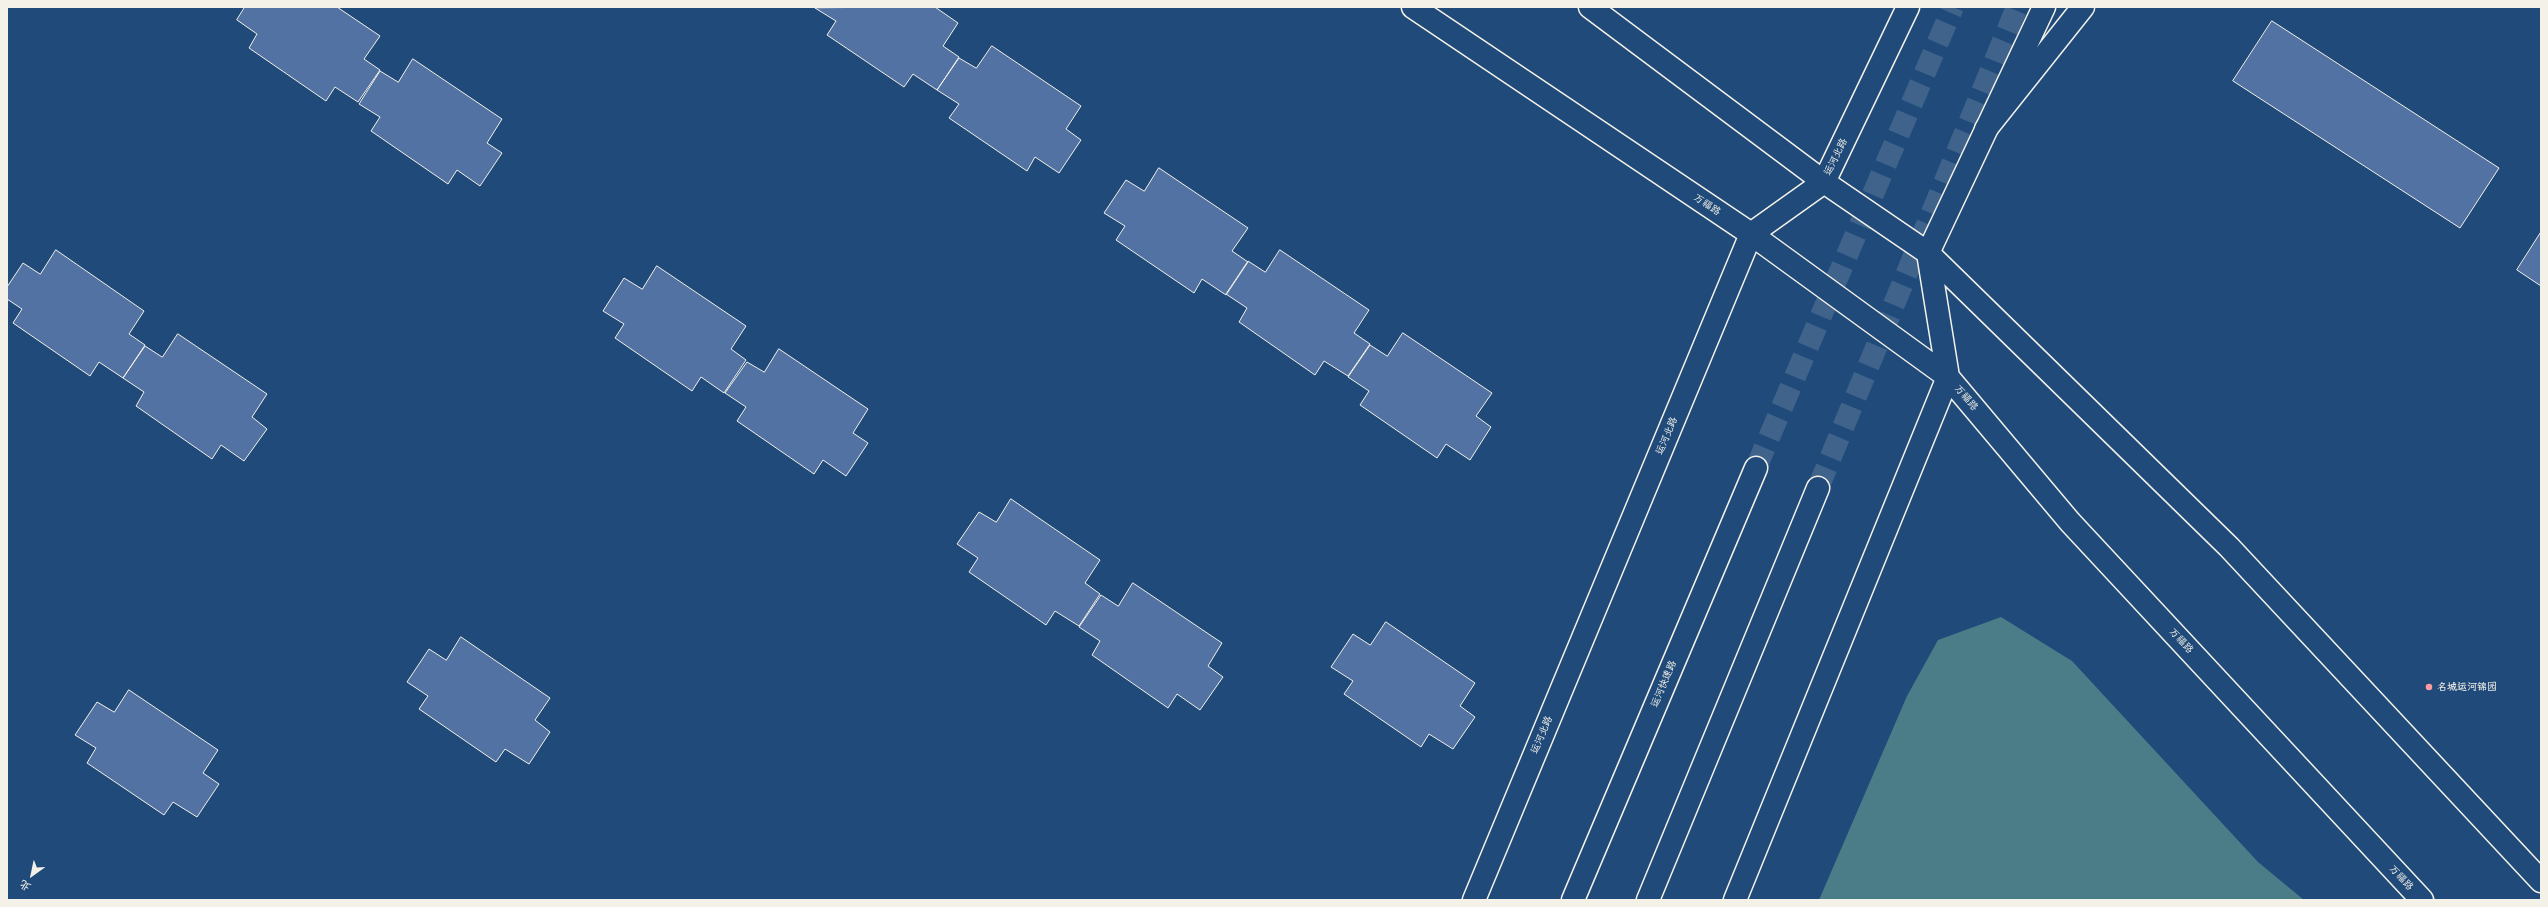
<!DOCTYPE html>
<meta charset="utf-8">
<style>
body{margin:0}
#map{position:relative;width:2548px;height:907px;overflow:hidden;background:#1f4a7a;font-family:"Shantell Sans","LXGW WenKai TC",sans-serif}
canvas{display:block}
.frame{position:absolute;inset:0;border:8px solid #f4f1e8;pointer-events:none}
.north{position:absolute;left:12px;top:855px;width:40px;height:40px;-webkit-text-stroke:3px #1f4a7a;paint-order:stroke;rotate:213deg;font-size:11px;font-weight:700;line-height:16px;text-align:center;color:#f4f1e8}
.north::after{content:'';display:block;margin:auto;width:14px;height:18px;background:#f4f1e8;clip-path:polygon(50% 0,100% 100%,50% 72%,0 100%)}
</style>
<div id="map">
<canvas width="2548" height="907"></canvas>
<div class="frame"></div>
<div class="north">北</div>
</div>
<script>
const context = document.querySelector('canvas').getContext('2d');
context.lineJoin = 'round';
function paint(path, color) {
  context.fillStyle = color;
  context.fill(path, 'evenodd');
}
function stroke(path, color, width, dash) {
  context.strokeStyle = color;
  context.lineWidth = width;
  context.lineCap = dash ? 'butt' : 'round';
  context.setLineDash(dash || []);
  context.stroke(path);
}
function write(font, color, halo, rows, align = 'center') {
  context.font = font + ' "Shantell Sans","LXGW WenKai TC",sans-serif';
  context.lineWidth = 3;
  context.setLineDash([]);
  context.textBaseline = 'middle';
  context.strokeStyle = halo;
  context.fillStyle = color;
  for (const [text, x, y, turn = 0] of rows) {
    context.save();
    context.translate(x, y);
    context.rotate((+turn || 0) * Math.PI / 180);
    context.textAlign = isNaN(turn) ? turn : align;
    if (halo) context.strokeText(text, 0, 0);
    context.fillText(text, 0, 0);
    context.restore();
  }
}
paint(new Path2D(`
 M2001 617 2072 661 2258 862 2304 900H1819L1907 696 1938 640Z`), '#4b7d89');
const building = new Path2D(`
 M245 7H337L380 36 364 59 380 70 358 102 335 87 326 101 249 48 257 34 237 20Z
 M935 7 958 23 943 46 959 57 937 90 913 74 904 87 827 35 836 21 815 8Z
 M2272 21 2499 168 2460 228 2233 81Z
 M992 46 1081 106 1066 129 1081 140 1059 173 1035 157 1027 171 949 118 959 104 937 90 959 58 976 68Z
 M413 59 502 119 487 143 502 153 480 186 457 170 448 184 371 131 380 117 359 104 380 71 398 82Z
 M1159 168 1248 228 1232 251 1248 262 1226 295 1202 279 1194 293 1116 240 1125 226 1104 213 1126 180 1144 191Z
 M2541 232V286L2517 270Z
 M56 250 144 311 129 334 145 345 123 378 99 362 90 376 13 323 22 309 7 299V287L23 263 40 274Z
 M1280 250 1369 310 1354 333 1370 344 1348 376 1324 361 1315 375 1239 322 1247 308 1226 294 1248 261 1265 272Z
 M657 266 746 326 731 349 746 360 724 393 701 377 692 391 615 338 624 324 603 311 624 278 642 289Z
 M1403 333 1492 393 1476 416 1491 427 1470 460 1446 444 1437 458 1360 405 1369 391 1348 377 1370 345 1387 356Z
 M178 334 267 394 252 417 267 429 244 461 221 445 212 459 136 406 144 392 123 378 145 346 162 357Z
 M779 349 868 409 853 433 868 443 846 476 823 460 814 474 737 421 746 407 725 393 747 362 764 372Z
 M1011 499 1100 560 1085 583 1100 594 1079 626 1055 611 1046 625 969 572 978 558 957 544 979 512 996 522Z
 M1133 583 1222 643 1208 666 1223 677 1200 710 1177 694 1168 708 1092 655 1100 641 1079 627 1101 595 1118 606Z
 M1386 622 1475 683 1460 706 1475 717 1453 749 1429 734 1421 747 1344 694 1353 681 1331 667 1353 634 1370 645Z
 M461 637 550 698 535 720 550 732 529 764 505 749 496 762 419 709 428 696 407 682 429 649 446 660Z
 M129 690 218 750 203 773 219 784 197 817 173 802 164 815 87 763 96 748 75 735 97 702 114 712Z`);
paint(building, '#5172a2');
stroke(building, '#f4f1e8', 1);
stroke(new Path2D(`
 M1756 468 1953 7
 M1818 488 2017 7`), '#3f638a', 22, [22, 11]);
const major = new Path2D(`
 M1413 7 1751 234 1948 377 2070 522 2422 900
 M1590 7 1824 182 1928 253 2229 547 2541 881
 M1474 900 1751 234 1824 182 1908 7
 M1735 900 1948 377 1928 253 2044 7`);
const highway = new Path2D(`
 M1986 129 2083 7
 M1573 900 1756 468
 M1648 900 1818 488`);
stroke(major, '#f4f1e8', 25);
stroke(highway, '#f4f1e8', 25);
stroke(major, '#1f4a7a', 22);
stroke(highway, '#1f4a7a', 22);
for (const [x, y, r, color] of [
 [2429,687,4,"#ff9aa2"]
]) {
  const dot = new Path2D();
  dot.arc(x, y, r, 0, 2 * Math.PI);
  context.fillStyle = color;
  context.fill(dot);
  stroke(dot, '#1f4a7a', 1.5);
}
write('10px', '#f4f1e8', '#1f4a7a', [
 ["运河北路",1836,157,-64],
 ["万福路",1707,205,34],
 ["万福路",1966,398,50],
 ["运河北路",1667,436,-67],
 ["万福路",2181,641,47],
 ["运河快速路",1664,684,-67],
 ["运河北路",1542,735,-67],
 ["万福路",2401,878,47]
]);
write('bold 10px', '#f4f1e8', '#1f4a7a', [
 ["名城运河锦园",2437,687]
], 'left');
</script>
